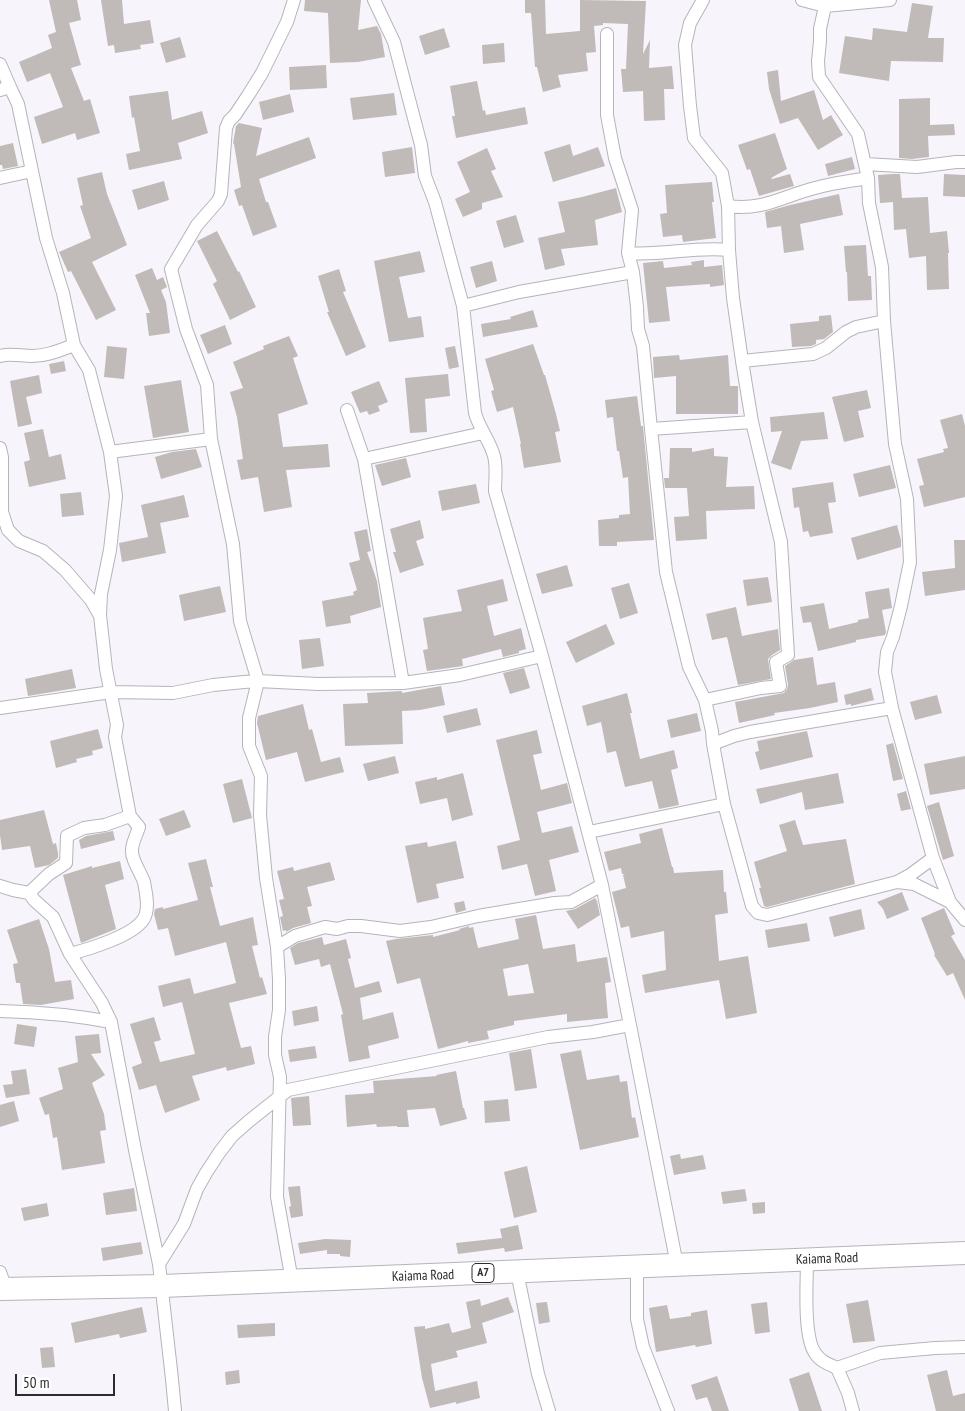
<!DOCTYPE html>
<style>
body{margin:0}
#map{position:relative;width:965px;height:1411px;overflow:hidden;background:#f7f5fb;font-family:"PT Sans Narrow",sans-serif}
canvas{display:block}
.scale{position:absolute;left:15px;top:1374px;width:100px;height:22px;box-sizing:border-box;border:2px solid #2c2b2d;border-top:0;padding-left:6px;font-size:15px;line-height:18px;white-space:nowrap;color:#2c2b2d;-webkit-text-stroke:4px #fff;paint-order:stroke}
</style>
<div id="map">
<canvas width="965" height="1411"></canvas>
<div class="scale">50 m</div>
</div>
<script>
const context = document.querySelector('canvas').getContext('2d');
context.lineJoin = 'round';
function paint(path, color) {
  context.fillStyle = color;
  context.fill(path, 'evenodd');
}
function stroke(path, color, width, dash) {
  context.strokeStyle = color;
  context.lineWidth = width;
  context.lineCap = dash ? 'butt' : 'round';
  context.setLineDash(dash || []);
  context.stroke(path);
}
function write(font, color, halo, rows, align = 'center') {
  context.font = font + ' "PT Sans Narrow",sans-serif';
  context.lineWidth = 5;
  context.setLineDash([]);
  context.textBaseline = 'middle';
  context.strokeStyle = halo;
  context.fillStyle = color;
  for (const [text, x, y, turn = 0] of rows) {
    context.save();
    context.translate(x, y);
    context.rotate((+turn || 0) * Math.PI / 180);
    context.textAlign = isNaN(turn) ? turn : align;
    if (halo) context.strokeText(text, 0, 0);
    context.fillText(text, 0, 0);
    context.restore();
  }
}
paint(new Path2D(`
 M49 0H77L81 20 69 23 81 65 71 68 84 101 90 99 100 133 77 140 75 133 42 144 34 117 63 107 50 73 27 82 19 62 52 48 48 35 56 32Z
 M101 0H122L124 24 150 20 154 43 140 45 141 49 115 53 114 45 108 46Z
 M305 0H361L358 30 377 26 381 34 385 57 358 62 330 63 328 13 304 11Z
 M525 0H545L546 34 580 31V0L646 1 643 54 650 40 649 68 672 66 674 89H664L665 120 644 121 643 91 623 92 621 69H626L628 24 603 23V25L594 26 596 52 586 53 588 71 558 75 561 87 543 92 537 67H535L531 13H525Z
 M912 3 933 6 928 38H944L943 62 891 61 889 81 839 73 845 36 872 40 873 28 907 32Z
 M444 28 450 47 425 55 419 36Z
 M180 37 186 57 166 63 160 43Z
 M504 43 505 62 483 64 482 45Z
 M326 65 327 88 290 90 289 67Z
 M778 70 781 101 814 90 823 120 831 115 843 135 818 150 798 118 780 124 769 89 767 72Z
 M477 81 483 111 485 110 486 115 525 107 528 124 456 138 452 116H455L450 86Z
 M168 91 172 120 202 111 208 133 178 143 182 159 129 170 126 154 140 151 134 117 132 118 129 96Z
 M394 93 397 115 353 120 350 98Z
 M290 94 294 112 263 120 259 102Z
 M930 98V125L954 124 955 135 928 136 929 157 912 159 899 158V99Z
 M239 123 262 128 256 156 309 137 316 158 259 179 266 202H268L277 227 253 236 242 205 239 206 234 190 241 187 234 144 233 143 236 126Z
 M775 133 787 169 771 178 772 179 790 174 794 186 759 196 750 169 747 170 738 145Z
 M13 143 18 166 3 169 2 165H0V146Z
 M570 144 573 156 598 147 605 166 553 182 544 152Z
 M412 147 415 173 385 177 382 152Z
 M487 148 496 169 491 171 503 197 482 203V209L463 217 455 199 470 192 457 162Z
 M852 157 855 169 828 176 825 164Z
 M102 172 107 194 127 245 92 262 116 310 96 320 71 271 68 272 59 252 91 238 80 206 83 205 77 178Z
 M892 174H900L902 198 928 197 930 233 947 231 949 253H948L949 289 927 290 926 256 909 258 906 229 894 230 893 202 880 203 878 175Z
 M944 174 965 175V197L943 196Z
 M164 181 169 200 138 210 132 190Z
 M712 182 714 202H712L716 238 683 242 682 235 663 237 660 214 667 213 665 185Z
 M616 188 622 212 595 220 598 245 561 249 565 265 545 270 538 238 565 232 558 202 582 197Z
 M839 194 843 215 800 224 804 250 784 253 781 226 767 228 765 212 790 205Z
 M516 215 524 242 504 248 496 221Z
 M217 231 238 272 239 271 256 307 230 320 213 284 217 281 197 241Z
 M866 245 868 276H871L872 300 848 301 847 272H846L844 246Z
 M420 251 425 272 399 277 408 318 421 316 424 337 389 342 374 261Z
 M704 260V267L722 265 724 285 710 287V284L666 287 670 321 649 323 643 263 663 261 664 268 692 265 691 262Z
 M492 261 497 281 476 288 470 267Z
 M152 268 157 280 163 277 167 287 161 290 166 302 170 333 149 336 146 313H150L135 275Z
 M339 269 346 291 343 292 366 347 346 356 327 312H329L318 276Z
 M533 310 538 327 483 337 481 324 511 319 510 317Z
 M831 315 833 332 824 339 816 340V344L811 346 792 347 790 324 819 321V316Z
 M225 325 232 344 208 354 200 335Z
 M289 336 298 356 293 358 308 404 278 414 283 447 328 444 330 467 286 470 292 507 264 512 258 477 241 480 237 460 243 459 237 417 230 392 243 388 233 362 264 349 263 346Z
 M533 344 544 375H545L556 414 560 431 555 432 561 462 524 468 520 444H521L513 407 497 412 491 391 494 390 485 359Z
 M107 346 127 348 124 379 104 377Z
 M455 346 459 367 449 369 445 348Z
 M679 355 680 360 728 355 730 386H738V414H676V376L654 378 653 357Z
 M64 361 66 371 51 374 49 364Z
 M448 374 450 396 425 399 427 432 410 433 405 378Z
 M39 375 42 393 26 397 32 424 18 427 10 381Z
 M181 380 189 432 153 438 144 386Z
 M379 381 388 402 378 406 380 411 369 415 367 411 360 413 351 392Z
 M867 390 871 408 858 411 864 437 844 442 832 397Z
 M637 396 641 426H643L654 540 617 542V546H599L598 520 619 518V515L630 514 628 477 623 478 619 451H617L613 417 607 418 605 400Z
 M824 412 828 439 801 441 791 470 771 463 782 431 771 432 770 417Z
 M962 414 965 426V497L924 507 919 486 924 485 917 459 944 452 943 449 948 448 940 420Z
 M43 429 49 457 61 454 66 479 29 487 24 462 30 460 24 433Z
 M670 448H692V452L714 448V456L728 457 726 487 754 486 755 509 706 511 707 539 676 541 674 517 689 516 687 488H665L664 478H669Z
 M196 449 202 467 161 479 155 457 172 452Z
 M406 458 411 477 382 486 375 465Z
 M890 465 896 488 859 497 853 474Z
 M833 482 836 502 828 503 833 533 810 537 808 531 803 532 799 507 794 508 792 488Z
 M476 484 480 503 442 511 438 491Z
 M81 492 84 515 62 517 60 494Z
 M184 495 189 517 160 523 166 553 122 562 119 543 148 537 141 505Z
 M420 520 424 538 416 541 424 565 400 573 393 552H396L390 529Z
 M897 525 901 540V547L857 560 851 538Z
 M367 529 371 551 367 552 377 581 381 607 350 616 351 623 326 627 322 601 354 595 353 592 357 590 349 563 360 560 354 532Z
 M954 540H965V590L925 596 922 572 955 568Z
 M567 565 573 586 542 594 536 574Z
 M768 577 772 602 747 606 743 580Z
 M503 579 508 601 487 606 494 636 521 628 526 649 519 651V653L503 657 501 649 462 659 463 666 427 671 423 650 428 649 423 618 462 611 457 590Z
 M629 583 638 613 620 619 611 588Z
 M220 586 226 612 184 621 179 595Z
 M889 588 892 608 882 610 886 632 885 635 856 640V642L818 651 811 622 803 623 800 607 824 603 829 629 858 622V620L869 618 865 592Z
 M736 607 742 636 778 629 780 650 772 655 768 659 771 679 738 685 727 637 712 640 706 614Z
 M606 624 615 644 576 663 566 642Z
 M320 638 324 666 302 669 299 640Z
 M813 657 817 685 835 682 838 702 810 708 774 713 775 715 739 723 735 702 784 693 787 689 788 685 785 666 794 660Z
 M524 668 530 688 510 694 503 673Z
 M72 669 76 688 28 696 25 679Z
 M441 686 445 705 420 710 402 711 403 744 345 746 343 704 368 703 367 693 402 691V693Z
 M871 688 874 700 851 706V704L846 705 844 695Z
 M627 693 632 713H630L640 759 674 750 678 768 671 770 679 805 659 809 652 781 625 787 616 751 607 753 601 722 587 726 582 706Z
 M937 695 942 713 915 720 910 702Z
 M303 704 309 730 312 729 321 762 340 757 344 772 305 782 297 752 266 760 257 723 258 716Z
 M477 708 481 725 447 733 443 716Z
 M697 713 701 731 671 738 667 720Z
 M98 729 103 748 92 751 93 755 76 759 77 762 56 768 50 741Z
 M537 730 542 753 533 755 541 790 567 783 572 803 537 812 542 833 572 826 579 852 549 860 556 891 535 896 527 864 502 870 497 846 520 840 496 740Z
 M807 731 813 757 760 770 755 752 759 751 757 741Z
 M893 743 903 779 893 781 886 745Z
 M395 756 399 773 368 781 363 764Z
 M965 756V789L930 795 924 764Z
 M463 773 473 815 452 821 447 798 420 804 415 782 437 777V780Z
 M838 773 844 803 805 810 802 792 760 804 756 789Z
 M242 779 252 818 233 823 223 784Z
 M906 791 911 809 901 811 897 794Z
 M939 802 954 856 943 860 927 806Z
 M44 810 53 844 56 843 58 853V858L49 865 35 868 30 846 2 850 0 835V820Z
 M184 810 191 827 166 836 159 819Z
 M795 820 803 845 846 839 855 884 767 907 764 906 759 888H761L754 862 787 851 779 825Z
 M662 828 672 867H673L674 873 723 870 724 892H726L728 913 715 915 719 961 748 956 757 1013 726 1019 719 980 645 993 642 975 666 970 664 931 631 938 629 926 621 928 612 892 626 888 623 875 625 874H622L621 868 609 871 604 852 641 843 639 834Z
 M113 831 115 840 81 849 79 840 86 836Z
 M456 841 464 878 436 884 439 898 417 903 405 846 427 842 428 847Z
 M206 859 213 887H210L220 926 253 917 258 945 252 946 260 978 262 977 267 994 229 1003 241 1048 251 1046 255 1064 227 1071 226 1067 192 1076 200 1100 165 1113 156 1085 139 1090 132 1067 142 1063 130 1024 154 1017 161 1040 154 1042 160 1062 195 1054 182 1002 163 1007 158 986 190 978 194 994 236 983 226 942 175 956 168 928 158 930 154 914 155 909 163 907V909L198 900 188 863Z
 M120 861 124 879 105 885 116 929 81 943 63 875 92 866V868Z
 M330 862 335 880 307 887 312 906 307 907 311 923 293 928 286 932V930L283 931 280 917 283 916 279 900 284 899 277 871 293 867 294 871Z
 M902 892 909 910 887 919 883 909 877 902Z
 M595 898 597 901 600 915 578 929 566 911 575 909Z
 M464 901 466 910 456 913 454 903Z
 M944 908 955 934 951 936 965 960V1000L953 973 947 976 934 955 935 954 921 918Z
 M861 909 865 929 834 937 829 917Z
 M536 915 543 949 575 944 577 962 607 957 611 982 605 983 608 1018 567 1022V1014L514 1021V1025L487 1031 489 1039 468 1043V1041L438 1049 420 978 397 984 386 941 396 939 433 935V937L460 930 459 929 469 926V928L473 927 478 948 519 939 515 919ZM528 964 534 993 508 996 503 969Z
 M39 919 49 949 55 982 71 980 74 999 41 1005 23 1004 20 983H16L13 964 18 963 7 930Z
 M807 923 810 941 768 948 765 930Z
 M322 937 324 945 346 939 351 958 348 959 355 988 379 981 382 992 360 998 363 1020 393 1012 399 1038 368 1046 370 1058 349 1062 341 1015 343 1014 330 964 321 967 319 959 295 965 290 948 298 943Z
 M317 1006 319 1021 294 1026 292 1011Z
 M17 1024 37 1027 34 1047 14 1044Z
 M99 1034 101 1053 91 1054 105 1075 92 1083 104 1114 106 1130 100 1131 105 1163 62 1170 57 1137 53 1138 49 1114 45 1115 39 1098 63 1089 58 1068 78 1062 75 1036Z
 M315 1046 317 1058 290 1062 288 1050Z
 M531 1049 537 1088 515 1091 509 1053Z
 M581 1050 587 1080 619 1075 620 1082 627 1081 632 1118 635 1117 639 1137 580 1150 560 1054Z
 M26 1069 30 1094 6 1098 3 1085 13 1084 11 1071Z
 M456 1071 463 1108H464L467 1119 440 1126 435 1108 407 1110 409 1127H397V1126L377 1127 376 1124 347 1127 345 1095 374 1093 373 1081 437 1076 436 1075Z
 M309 1096 311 1125 293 1126 291 1098Z
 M508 1099 510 1121 485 1123 484 1101Z
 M14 1101 19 1121 0 1127V1105Z
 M680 1154 681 1159 703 1155 706 1169 674 1175 670 1156Z
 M527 1166 537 1212 514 1218 504 1172Z
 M300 1186 303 1216 291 1218 289 1207 291 1206 288 1187Z
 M134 1188 137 1211 106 1215 103 1193Z
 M745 1189 747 1201 723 1204 721 1192Z
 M765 1202V1213L753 1214 752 1203Z
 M47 1203 49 1216 24 1221 21 1208Z
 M518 1225 523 1249 505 1252 504 1248 458 1254 456 1243 502 1238 500 1229Z
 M325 1239 351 1240 350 1257 340 1256V1254H327V1250L300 1254 298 1243Z
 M141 1242 143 1254 103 1261 101 1248Z
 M508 1297 514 1312 482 1323 487 1343 456 1351 458 1357 431 1364 435 1391 477 1381 480 1398 456 1404V1402L430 1408 422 1378 414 1327 425 1326V1329L449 1323 452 1333 471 1328 466 1302 480 1299 481 1306Z
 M868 1300 875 1341 853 1343 846 1304Z
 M547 1302 550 1322 539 1324 536 1303Z
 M767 1302 770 1332 755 1334 751 1304Z
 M667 1305 670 1319 691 1316V1313L707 1310 712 1344 696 1347 695 1345 656 1352 649 1308Z
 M142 1307 147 1332 120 1338 119 1334 75 1343 71 1323Z
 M275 1323V1336L238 1338 237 1325Z
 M53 1347 55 1367 42 1368 40 1348Z
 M239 1370 240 1383 226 1385 225 1372Z
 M947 1370 953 1396 965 1393V1411H936L927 1375Z
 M809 1372 822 1411H799L789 1379Z
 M717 1376 729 1411H712L707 1397 696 1400 691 1385Z`), '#c0bab8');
const street = new Path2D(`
 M703 0 690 23 685 45 690 106 694 138 722 173 728 206
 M802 0 825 6 890 0
 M825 0V6L820 29V41L818 61 819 77 858 134 868 178 869 203 882 267 884 321 895 444 907 499 910 562 901 606 893 637 887 652 885 672 892 708 933 858 950 902 965 920
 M607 34V115L615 158 632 210 628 253
 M0 64 10 87
 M0 90 10 87 18 104 32 171
 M865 164 917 167 956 162H965
 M0 178 32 171 46 238 63 293 74 345
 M729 250 733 298 742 361 813 354 826 348 846 332 856 327 884 321
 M633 272 637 307 638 329 643 346 651 429 752 422 742 361
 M463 306 519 292 633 272 628 253C662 256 695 246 729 250L728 206C763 211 783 196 815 188 832 183 851 181 868 178
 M0 356C10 353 21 356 32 356 47 356 60 350 74 345L89 370 110 452
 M347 410 364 459
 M651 429 666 572 689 667 705 700
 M211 439 233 544 240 621 258 681 249 718V746L261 776 260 815 266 878 277 947
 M0 448 2 457V512L8 530 19 541 43 551 65 570 91 600 99 614
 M403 683 364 459 483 433
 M0 708 111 692 173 693 213 685 244 682 258 681 318 684 403 683 460 675 542 656
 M892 708 750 732 734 736 713 744 724 804 752 906 758 913 767 915 897 882 910 875 933 858
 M713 744 712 731 705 700 761 688 780 686 776 662 788 655 781 542 752 422
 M589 832 724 804
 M897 882 914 884 950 902
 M0 886 13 890 29 893
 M70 954C89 949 132 936 143 920 150 910 146 893 144 882 141 873 131 859 132 850 132 843 137 834 139 827L130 816
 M0 1011C38 1012 74 1015 111 1022
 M630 1025 677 1265
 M807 1260C807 1281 803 1336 815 1353 820 1361 828 1364 837 1368
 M159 1264 184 1224 197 1189 206 1173 219 1153 232 1136 249 1121 288 1090 548 1037 593 1032 630 1025 602 885 542 656 495 491C495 480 497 467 494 456 490 441 479 428 475 413L463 306 435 202 425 176 421 145 394 42 374 0
 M637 1267V1319L643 1347 668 1411
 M0 1272 6 1289
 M517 1272 538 1374 549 1411
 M292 1281 277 1197 280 1077 275 1055V1037L279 1010V979L277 947 295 936 325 927 337 929 348 926H361L400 931 431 927 478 916 555 903 571 902 602 885
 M175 1411 172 1379 159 1264 135 1150 111 1022 102 1003 70 954 53 917 34 900 29 893 49 874 66 863 67 836 84 828 105 825 130 816 115 737 117 725 106 669 100 615 101 594 110 550 116 496 110 452 211 439 207 385 186 329 171 269 197 225 218 201 221 194 226 128 229 121 235 115 249 94 262 73 287 22 294 0
 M853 1411 848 1393 837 1368 880 1353 935 1348 965 1347`);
const highway = new Path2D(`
 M0 1289 162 1286 965 1253`);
stroke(street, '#b5b4b9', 14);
stroke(highway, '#b5b4b9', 24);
stroke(street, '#fff', 12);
stroke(highway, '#fff', 22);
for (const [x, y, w] of [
 [483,1273,22]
]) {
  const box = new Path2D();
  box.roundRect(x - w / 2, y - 9.5, w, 19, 4);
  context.fillStyle = '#fff';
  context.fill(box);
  stroke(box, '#2c2b2d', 1);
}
write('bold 12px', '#2c2b2d', null, [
 ["A7",483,1273]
]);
write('14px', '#2c2b2d', '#fff', [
 ["Kaiama Road",827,1259,-2],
 ["Kaiama Road",423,1276,-2]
]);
</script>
